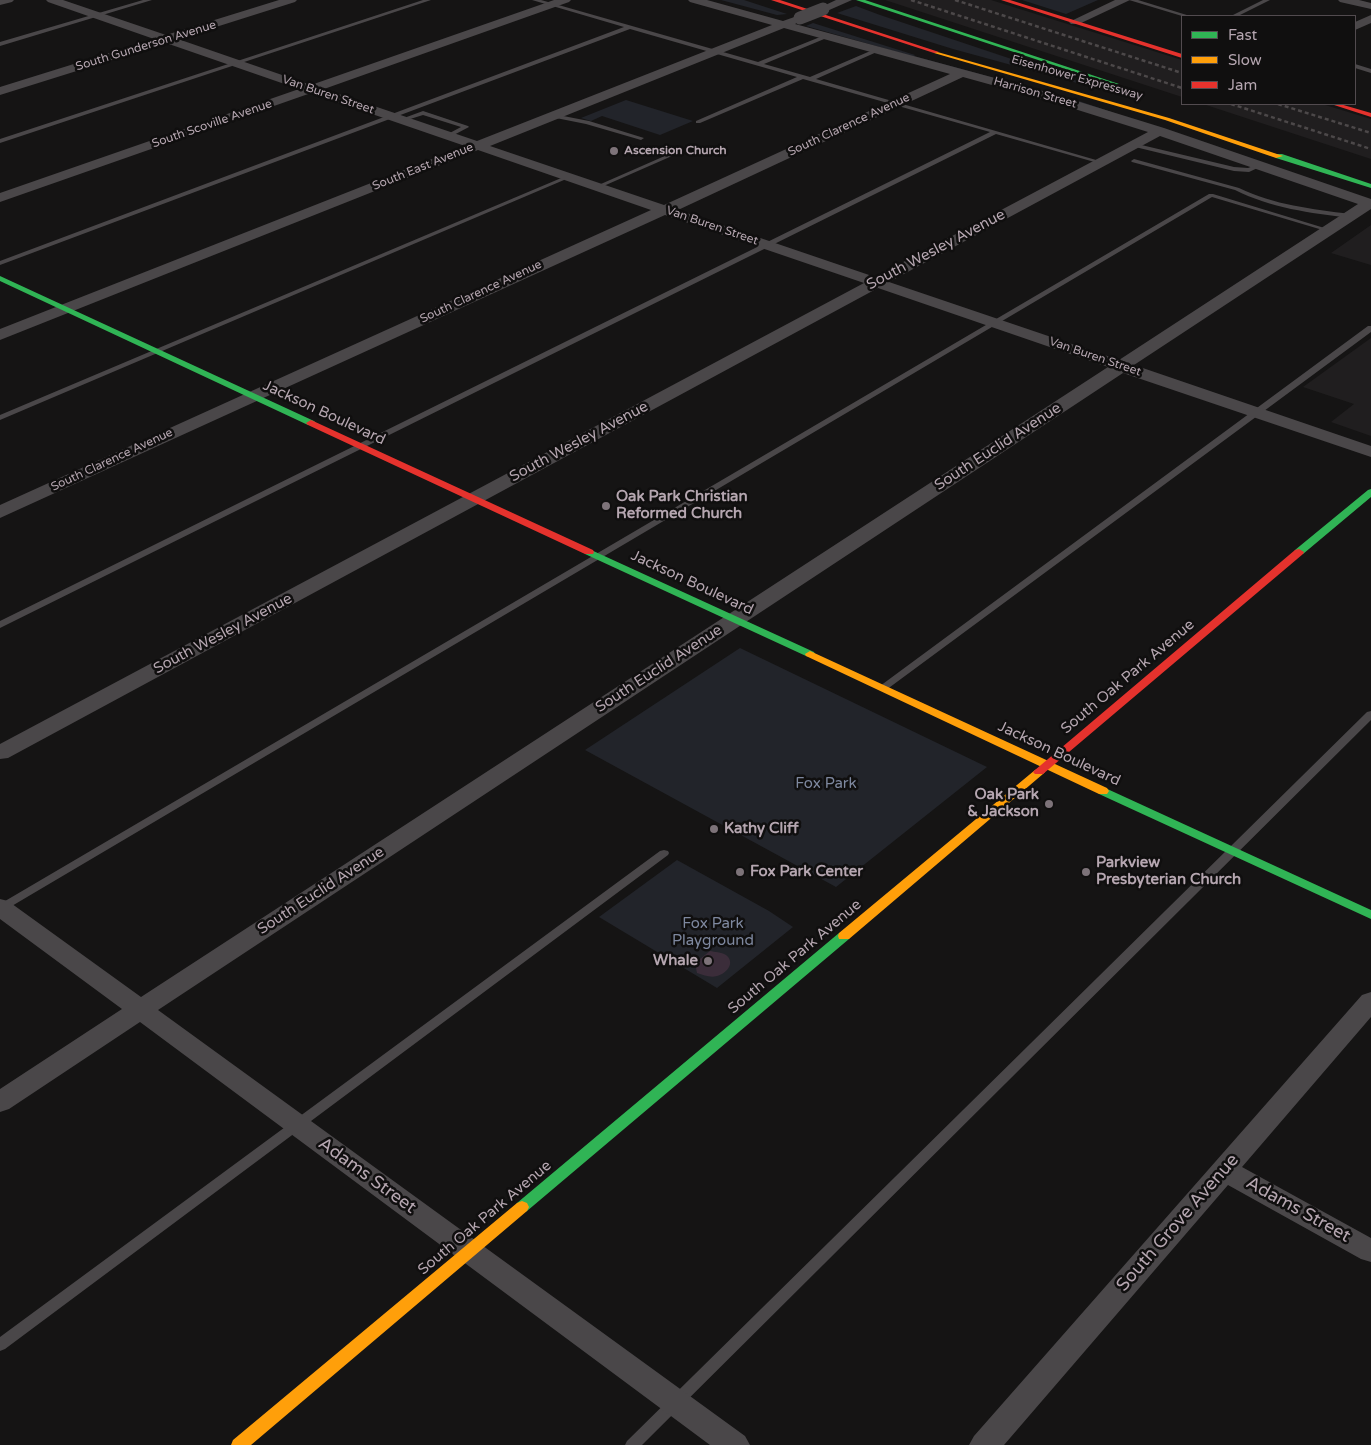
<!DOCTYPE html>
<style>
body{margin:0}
#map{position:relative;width:1371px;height:1445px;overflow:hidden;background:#151414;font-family:"Varela Round",sans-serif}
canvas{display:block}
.legend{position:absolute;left:1181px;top:15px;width:175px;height:90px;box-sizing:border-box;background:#100f0f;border:1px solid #524b4f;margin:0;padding:6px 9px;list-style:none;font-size:15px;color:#b5a6b0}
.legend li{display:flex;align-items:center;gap:10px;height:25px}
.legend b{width:25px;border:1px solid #524b4f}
</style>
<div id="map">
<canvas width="1371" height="1445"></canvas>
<ul class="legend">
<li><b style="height:6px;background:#30b455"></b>Fast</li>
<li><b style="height:6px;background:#ff9f0a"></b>Slow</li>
<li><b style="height:6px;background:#e5322d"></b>Jam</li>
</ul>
</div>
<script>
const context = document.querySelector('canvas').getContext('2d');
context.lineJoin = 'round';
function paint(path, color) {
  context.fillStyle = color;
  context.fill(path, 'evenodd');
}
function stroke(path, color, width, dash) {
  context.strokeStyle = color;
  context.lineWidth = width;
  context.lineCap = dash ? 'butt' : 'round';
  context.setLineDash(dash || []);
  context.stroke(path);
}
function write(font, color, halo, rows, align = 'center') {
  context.font = font + ' "Varela Round",sans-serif';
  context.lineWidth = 5;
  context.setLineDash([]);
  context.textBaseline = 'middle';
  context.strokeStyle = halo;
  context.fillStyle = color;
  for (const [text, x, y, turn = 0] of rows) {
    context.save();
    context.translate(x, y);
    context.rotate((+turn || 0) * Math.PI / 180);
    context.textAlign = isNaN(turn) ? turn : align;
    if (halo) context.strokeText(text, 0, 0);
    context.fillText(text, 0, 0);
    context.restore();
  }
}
paint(new Path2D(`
 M885 0H991L1182 60V97Z
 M1203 104H1322L1371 119V159Z
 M1371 225V265L1331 253Z
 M1371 338V436L1331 422 1354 404 1303 387Z`), '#201e1f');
paint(new Path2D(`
 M721 0H744L787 14 777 15Z
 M1022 0H1098L1066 14Z
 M856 6 880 15 1110 92 953 49 837 13Z
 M813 23 915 55 914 56 1079 101 1371 200 1159 127 806 26Z
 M626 100 693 121 660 135 602 116 591 121 581 118Z
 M740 648 987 767 836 887 585 750Z
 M677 860 769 911 793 927 717 988 599 917Z`), '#22242a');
paint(new Path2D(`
 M710 951C715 952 721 952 726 955 736 963 726 974 717 976 710 978 704 975 697 973L695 963Z`), '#3b2d3a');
paint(new Path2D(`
 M143 0H152L0 46V42Z
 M423 0H431L0 143V139Z
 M532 0H541L758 62 825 35H829V37L764 64 810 77 875 49H879V51L816 79 1103 162 1098 163 996 134 0 628V621L990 132 803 79 700 123H696V121L797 77 630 29 0 265V261L624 27Z
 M1129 0H1138L1190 16H1182Z
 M1263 0H1270L1238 16H1231Z
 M1355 64 1371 69V73L1355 68Z
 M423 111 468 126 469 127 448 138 446 137V135L461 127 423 115 407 120 404 118Z
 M553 114 589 121 644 138 641 140 586 124 551 117V115Z
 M1133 143 1234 167 1248 168 1261 163 1264 165 1249 172 1234 171 1131 146 1130 145Z
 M667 155 672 156 599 188 594 187Z
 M1134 159 1239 188C1274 205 1312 209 1350 214L1353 216 1350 218C1310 213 1271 208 1235 190L1132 162 1131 161Z
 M566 176 571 177 0 420V415Z
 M1209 194H1213L1331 230 1326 231 1212 197 0 913V904Z
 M1368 326H1371V332L886 690H880L878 688 880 686Z
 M1371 711V720L642 1445H625L627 1441 1367 712Z
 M664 850 668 851 669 853 668 855 5 1349 0 1351V1337L660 851Z`), '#4a4749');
paint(new Path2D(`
 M0 0H14L12 2 0 5Z
 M46 0H63L166 35 279 0H297L295 2 178 39 311 85 554 0H571L569 2 324 89 477 141 772 25 690 2 688 0H707L783 21 800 15 804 16 806 18 795 24 1054 94 1164 128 1371 199V209L1134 365 1371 446V457L1123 373 158 1010 745 1436 750 1445H710L140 1022 9 1109 0 1112V1089L122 1009 0 919V899L8 901 141 997 1108 367 878 288 8 758 0 759V744L864 283 665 215 0 518V505L651 210 478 150 0 340V329L465 146 311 93 0 202V193L299 89 166 43 0 95V87L154 39 48 2ZM784 28 950 74 664 205 490 146ZM963 77 1046 100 1148 132 875 277 678 210ZM1160 136 1358 204 1119 360 889 282Z
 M836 0H852L827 11 823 12 817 9Z
 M1115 0H1130L1079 24H1071L1069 22Z
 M1338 0H1359L1371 3V9L1340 2Z
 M1371 15V23L1355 30V22Z
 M1371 992V1017L1242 1167 1371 1238V1262L1361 1259 1228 1185 1004 1445H969L974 1436 1362 995Z`), '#4a4749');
paint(new Path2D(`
 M856 0H865L1119 84 1114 85Z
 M1276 154H1282L1371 184V188L1276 158Z
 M0 276 314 421 316 423 314 425H308L0 281Z
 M1371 489V497L1303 554H1295L1294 552 1295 550 1368 490Z
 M589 549 814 652 815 654 810 657 806 656 585 554 584 552Z
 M1103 787 1371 910V919L1099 794 1097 791 1099 788Z
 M844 932 849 933 850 936 849 939 527 1211 522 1213 517 1211 515 1207 517 1203 839 933Z`), '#30b455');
paint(new Path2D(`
 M934 51 1169 118 1283 156 1276 158 1165 120 934 53Z
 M810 651 1107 788 1109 791 1107 794H1099L806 656 805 654Z
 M1039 768 1043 770 1045 772 1043 774 849 939H839L838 936 839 933 1035 770Z
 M522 1201 527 1203 529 1207 527 1211 251 1445H231L233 1440 517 1203Z`), '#ff9f0a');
paint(new Path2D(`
 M771 0H780L939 52 934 53Z
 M1001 0H1010L1182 54V58Z
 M1331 104H1340L1371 113V117Z
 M311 420 593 550 594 552 593 554H585L308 425 306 423Z
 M1299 549 1304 552 1303 554 1043 774H1035L1033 772 1035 770 1295 550Z`), '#e5322d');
stroke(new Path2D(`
 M911 0 1182 88
 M955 0 1182 73
 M1231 104 1371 149
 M1278 104 1371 133`), '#4c4849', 2.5, [4, 3]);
stroke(new Path2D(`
 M800 18 823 9`), '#4a4749', 13);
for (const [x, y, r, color] of [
 [614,151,5,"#7d7379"],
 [606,506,5,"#7d7379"],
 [1049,804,5,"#7d7379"],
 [714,829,5,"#7d7379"],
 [740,872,5,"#7d7379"],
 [1086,872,5,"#7d7379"],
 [708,961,5,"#7d7379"]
]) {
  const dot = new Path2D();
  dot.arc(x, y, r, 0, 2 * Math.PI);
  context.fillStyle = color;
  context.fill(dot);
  stroke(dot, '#100f0f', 2);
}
write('12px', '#b5a6b0', '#100f0f', [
 ["South Gunderson Avenue",146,46,-17],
 ["Eisenhower Expressway",1077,78,16],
 ["Harrison Street",1035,93,16],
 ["Van Buren Street",328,95,19],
 ["South Scoville Avenue",212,124,-19],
 ["South Clarence Avenue",849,125,-25],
 ["South East Avenue",423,167,-22],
 ["Van Buren Street",712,226,19],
 ["South Clarence Avenue",481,292,-25],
 ["Van Buren Street",1095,357,19],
 ["South Clarence Avenue",112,460,-25]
]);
write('bold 12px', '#b5a6b0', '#100f0f', [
 ["Ascension Church",624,151]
], 'left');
write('15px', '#b5a6b0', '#100f0f', [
 ["South Wesley Avenue",936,250,-28],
 ["Jackson Boulevard",324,413,25],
 ["South Wesley Avenue",579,442,-28],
 ["South Euclid Avenue",998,447,-33],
 ["Jackson Boulevard",692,583,25],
 ["South Wesley Avenue",223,634,-28],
 ["South Euclid Avenue",659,669,-33],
 ["South Oak Park Avenue",1128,677,-40],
 ["Jackson Boulevard",1059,754,25],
 ["South Euclid Avenue",321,891,-33],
 ["South Oak Park Avenue",795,957,-40],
 ["South Oak Park Avenue",485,1218,-40]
]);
write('bold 15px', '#b5a6b0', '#100f0f', [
 ["Oak Park Christian",616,497],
 ["Reformed Church",616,514],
 ["Oak Park",1039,795,"right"],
 ["& Jackson",1039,812,"right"],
 ["Kathy Cliff",724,829],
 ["Parkview",1096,863],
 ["Presbyterian Church",1096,880],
 ["Fox Park Center",750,872],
 ["Whale",698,961,"right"]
], 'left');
write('15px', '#7e889f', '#100f0f', [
 ["Fox Park",826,784],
 ["Fox Park",713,924],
 ["Playground",713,941]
]);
write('18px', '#b5a6b0', '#100f0f', [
 ["Adams Street",367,1176,36],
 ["Adams Street",1298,1210,29],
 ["South Grove Avenue",1178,1223,-49]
]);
</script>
